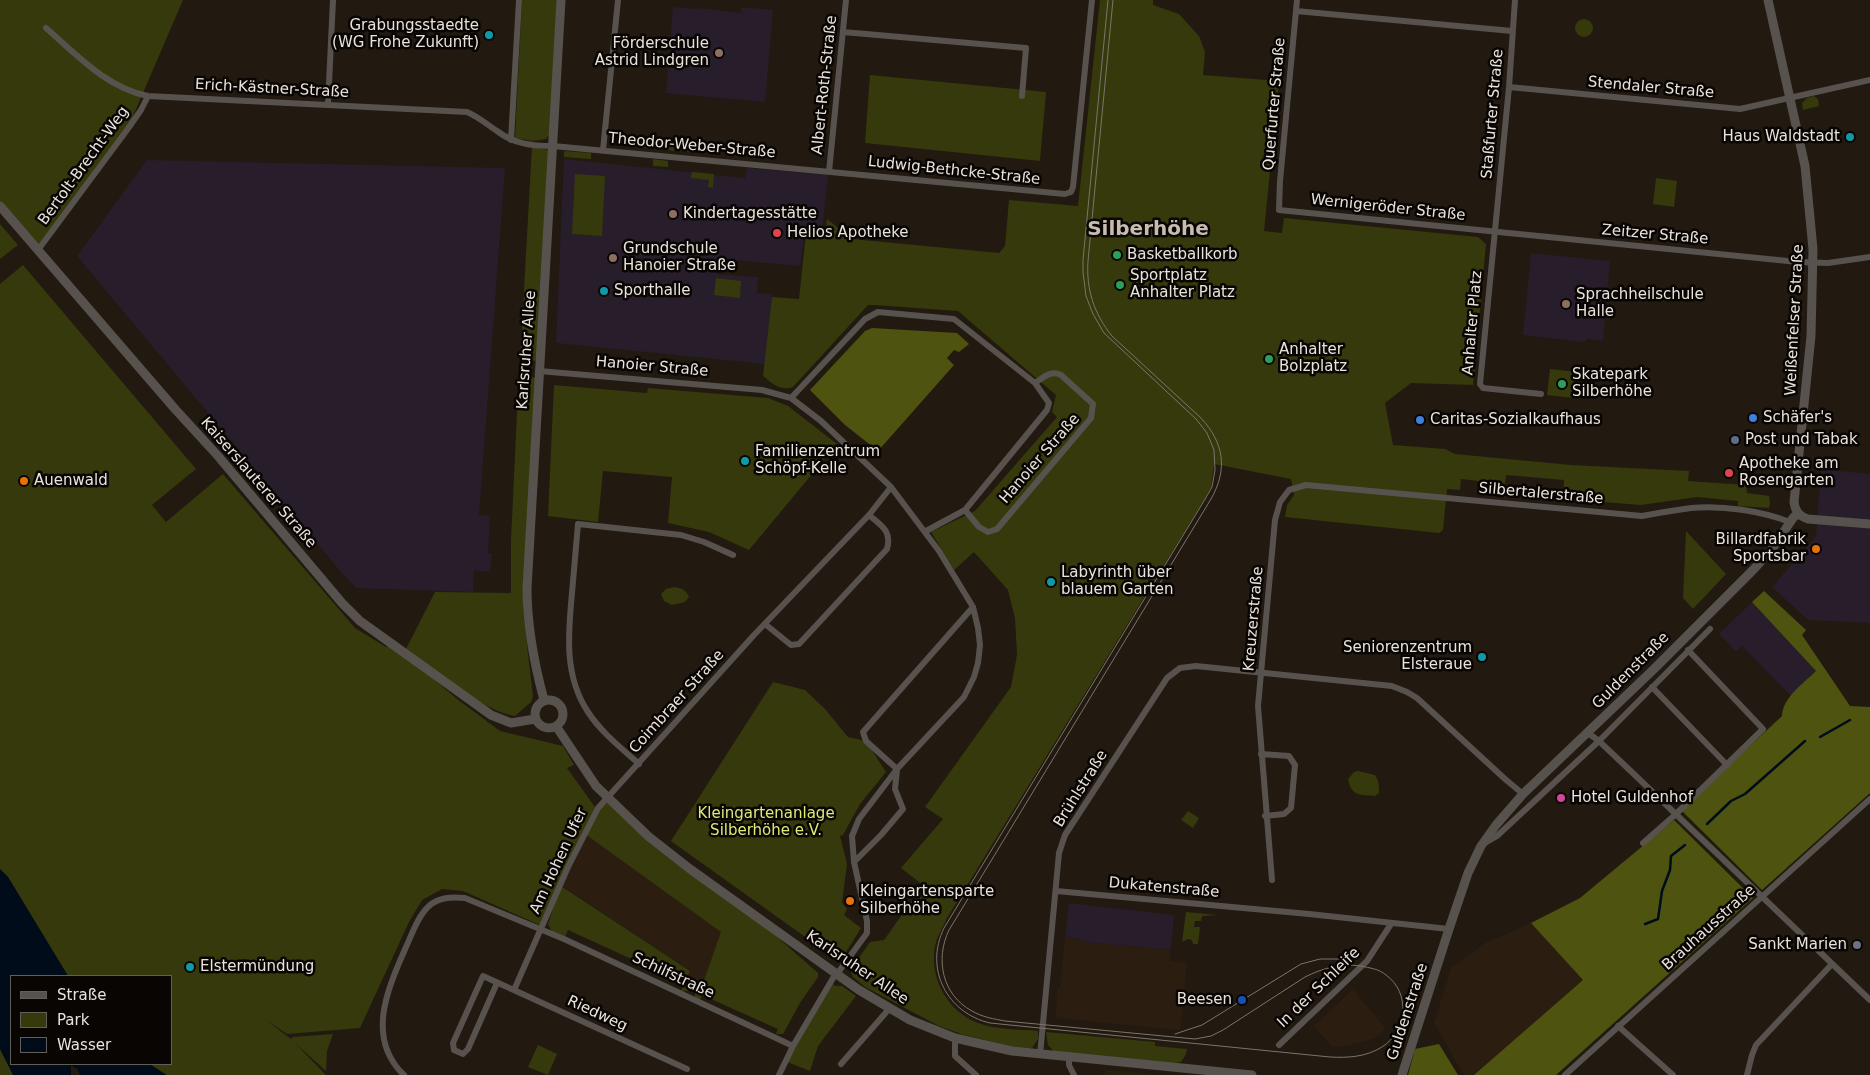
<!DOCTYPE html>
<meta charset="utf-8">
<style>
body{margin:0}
#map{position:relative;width:1870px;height:1075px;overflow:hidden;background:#221910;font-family:"DejaVu Sans",sans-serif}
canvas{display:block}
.legend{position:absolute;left:10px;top:975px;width:162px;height:90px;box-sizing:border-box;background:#080503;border:1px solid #625e5a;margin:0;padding:6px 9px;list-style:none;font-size:15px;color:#eae3dd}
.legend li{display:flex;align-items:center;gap:10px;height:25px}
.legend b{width:25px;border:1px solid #625e5a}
</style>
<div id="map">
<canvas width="1870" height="1075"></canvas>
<ul class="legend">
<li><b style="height:6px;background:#57524e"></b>Straße</li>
<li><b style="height:14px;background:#36390c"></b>Park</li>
<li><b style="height:14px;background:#000c1a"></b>Wasser</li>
</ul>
</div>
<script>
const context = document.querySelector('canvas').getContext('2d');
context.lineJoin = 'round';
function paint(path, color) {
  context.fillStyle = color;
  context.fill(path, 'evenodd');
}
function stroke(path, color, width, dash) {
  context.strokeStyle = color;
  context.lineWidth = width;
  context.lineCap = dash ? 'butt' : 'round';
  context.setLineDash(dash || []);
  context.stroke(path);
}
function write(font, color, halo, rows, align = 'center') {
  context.font = font + ' "DejaVu Sans",sans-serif';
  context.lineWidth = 5;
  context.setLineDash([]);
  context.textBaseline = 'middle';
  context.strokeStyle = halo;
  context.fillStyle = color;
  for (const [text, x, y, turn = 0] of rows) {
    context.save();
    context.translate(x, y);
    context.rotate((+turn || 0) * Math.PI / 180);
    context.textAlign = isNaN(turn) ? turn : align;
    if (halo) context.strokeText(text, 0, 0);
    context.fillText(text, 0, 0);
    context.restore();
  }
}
paint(new Path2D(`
 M673 7 698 9 699 8 741 13V7L773 10 765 102 666 93Z
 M564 159 745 178 747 168 828 175 822 232 805 230 800 266 721 259 718 264 717 274 758 277 757 293 772 294 765 364 556 343Z
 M147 160 505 168 479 515 490 516 488 553 492 554 490 572 474 570 473 592 356 588 341 572 77 256Z
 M1531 253 1610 261 1603 341 1587 339 1584 342 1523 335Z
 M1821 469 1870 474V623L1808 620 1772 587 1816 536Z
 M1752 602 1816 671 1791 696 1742 646 1736 652 1719 634Z
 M1069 903 1174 915 1171 950 1082 942 1079 939 1065 937Z`), '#281d2b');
paint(new Path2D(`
 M585 834 722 932 701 989 685 983 690 971 561 885Z
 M1531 923 1583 980 1474 1075H1464L1434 1023 1451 968 1485 943Z
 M1065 937 1079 939 1082 942 1171 950 1170 961 1187 963 1180 1030 1056 1018 1057 991V988H1060Z
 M1353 989 1386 1029 1375 1038 1351 1045 1332 1047 1314 1026Z
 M1106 1070 1156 1075H1103Z`), '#2b1e10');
paint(new Path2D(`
 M0 0H183L127 130 38 250 0 206Z
 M522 0H557L550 134 546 139 533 141 515 138Z
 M1100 0H1153V5L1179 14 1199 36 1205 52 1203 75 1279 81 1264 231 1282 233 1284 218 1478 237 1486 244 1473 385 1411 383 1385 403 1393 445 1445 449 1455 454 1571 465 1689 471 1688 481 1746 485 1747 493 1769 496 1770 503 1769 508 1738 506V501L1697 497 1641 505 1563 499 1564 480 1506 475 1505 484 1461 479 1460 490 1447 489 1443 530 1439 533 1285 517 1287 505 1294 495 1291 479 1214 464 1211 487 1204 500 947 918C944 925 940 932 937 939 926 972 945 1011 978 1023 997 1030 1019 1029 1038 1031V1039L1032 1048 1022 1049 961 1034 939 1026 865 987 853 977 851 973 853 966 870 942 884 940 923 885 901 868 943 819 925 807 1011 687 1017 655 1015 618 1008 590 974 552 954 570 931 532 975 511 1057 417 1052 412 1056 395 958 311 874 305H868L793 387C780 391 773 384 763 376L772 297 799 299 806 233 825 234 827 219 852 239 999 253 1005 246 1009 200 1078 206Z
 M1575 28a9 9 0 1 1 18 0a9 9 0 1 1-18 0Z
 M870 75 1046 92 1040 161 865 143Z
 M1814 96 1818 99 1819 106 1803 110 1802 103 1807 98Z
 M645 140 657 141V149L644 148Z
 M662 142 675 143 674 151 661 149Z
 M679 143 692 145V152L679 151Z
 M532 146 553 151 540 360 520 362Z
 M564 151 591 153V159L564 157Z
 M653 159 668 161V167L653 166Z
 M692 172 714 174 713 188 708 187 709 180 691 178Z
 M575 174 605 176 602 236 572 234Z
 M1656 178 1677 181 1674 207 1653 204Z
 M0 224 18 245 0 259Z
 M23 265 196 469 152 505 166 522 223 474 355 628 386 647 394 645 457 699 500 731 563 746 574 765 567 768 595 807 561 886 690 971 685 983 691 985 688 991H681L684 983 568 930 564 939 554 936 548 924 559 890 542 926 463 891 442 889 422 900 409 922 360 1028 287 1034 266 1020 291 1039 293 1037 333 1034 327 1051 326 1071 295 1043 326 1075H167L150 1064H171V976H68L8 877 0 869V284Z
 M716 278 741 281 740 298 714 295Z
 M1550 369 1577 372 1574 398 1547 395Z
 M519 371 537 379 531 502 523 611 533 696 531 702 515 716C484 712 433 669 406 649L435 592 511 593V540Z
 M554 385 647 393 648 388 768 398 788 406 837 444 749 550 709 532 668 523 672 477 603 471 598 522 548 516Z
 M1686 531 1726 574 1693 609 1683 598Z
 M674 587C682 588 686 590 689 597L685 602 672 605 664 601 661 594 666 589Z
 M773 682 805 690 825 709 848 737 866 741 886 772 860 804 843 835 840 836 847 864 842 903 847 909 844 915 861 928 843 957 836 959 671 841Z
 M1358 771 1375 775C1379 781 1379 786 1379 793L1375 796C1360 795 1351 796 1348 779L1354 772Z
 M607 798 742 906 818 973V977L800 1003 783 1034H776L778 1029 702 995 700 1000 695 997V987L701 989 721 932 585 834Z
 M1188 811 1199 818 1193 828 1181 820Z
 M1186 912 1218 915 1202 916 1201 921H1195L1194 927H1200L1198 944H1193L1192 940 1188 939 1182 942Z
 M829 982 836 986H842L856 996 818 1046 810 1071 787 1062Z
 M1046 1032 1155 1042V1046L1187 1049 1186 1054 1181 1062 1174 1063 1054 1052 1048 1045Z
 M538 1045 557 1054 548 1075 528 1067Z
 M0 1049 12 1072 13 1075H0Z`), '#36390c');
paint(new Path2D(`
 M872 328 957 333 969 344 959 352 954 350 947 358 954 365 878 451 845 425 810 390 865 331Z
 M1764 591 1806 630 1802 635 1850 706 1870 707V793L1762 890 1681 810 1782 716C1782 698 1804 683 1816 671L1752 602Z
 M1674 820 1753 898 1556 1075H1474L1583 980 1531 923 1580 898Z
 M1439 1044 1458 1075H1408L1415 1049Z`), '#4f5310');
paint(new Path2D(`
 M0 869 8 877 68 976H11V1064H149L166 1075H80L78 1070 71 1065V1075H13L0 1049Z`), '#000c1a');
stroke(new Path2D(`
 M1820 737 1850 720
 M1707 824 1731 801 1745 794 1805 741
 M1645 924 1658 919 1662 891 1670 870 1671 856 1685 845`), '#000c1a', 2.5);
stroke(new Path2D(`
 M1297 0 1280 181 1279 210 1798 262 1828 263 1870 257
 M1515 0 1509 87 1480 384 1483 388 1541 394
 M1296 11 1512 31
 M46 28C77 55 107 88 148 96L467 112C479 117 486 124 497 131 514 144 532 146 553 146L1065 194 1071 192 1073 187 1092 0
 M843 32 1026 48 1022 96
 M1509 87 1740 109 1870 80
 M328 104 333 0
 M511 140 519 0
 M603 150 618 0
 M829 172 846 0
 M38 250 127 130 141 110 148 96
 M539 371 762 390 791 398 821 421 891 487 939 551 973 607 978 628 980 645 978 663 974 677 964 697 897 769 859 819 852 836 854 862 867 921V933L837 974
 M791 398 865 319 878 312 954 319 1035 383 1049 403 1047 410 965 510 926 531
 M965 510 979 527 988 532 997 529 1091 418 1093 404 1061 375C1051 370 1044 377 1035 383
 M765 624 791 645 799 644 887 549C892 531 882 526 869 515
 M1652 687 1727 765
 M1588 733 1599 741 1638 778 1870 1000
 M1261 754 1289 756 1295 765 1291 808 1284 814 1265 816
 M639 764C620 747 601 732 588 712 564 676 568 634 572 593 574 570 576 547 578 524L681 535 704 542 733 555
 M897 769 866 741 863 732 973 607
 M1485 843 1497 836 1599 741 1710 629
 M1643 843 1676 814 1763 729 1688 650
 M854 862 881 835 903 809 895 789 897 770
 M1272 880 1258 706 1275 520 1280 502 1289 490 1306 485 1642 516C1658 513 1675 510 1691 508 1723 505 1761 511 1790 522
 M1056 891 1309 914 1449 929
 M497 983 468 1049 463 1054 454 1050 453 1043 483 976 687 1069
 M514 990 568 867 598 808 754 635 869 515 891 487
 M1618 1026 1673 1075
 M955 1038V1056L976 1075
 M1279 1045 1367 961 1391 924
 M1040 1055 1059 853 1065 835 1167 678 1180 668 1196 666 1392 686 1407 692 1417 698 1505 779 1523 794
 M1069 1057V1065L1074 1075
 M841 1064 889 1009
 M404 1075C365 1038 388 988 406 947 412 934 418 916 429 906 439 897 451 897 465 898L564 939 793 1046
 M779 1075 793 1046 836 973
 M1565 1075 1870 799
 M1747 1075 1752 1055 1756 1045 1832 964`), '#57524e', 6);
stroke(new Path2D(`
 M1768 0 1805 166 1813 249 1811 336 1794 502C1795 511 1799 516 1808 519L1870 524
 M0 206 175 409 218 456 342 603 360 621 491 715 511 723 535 719
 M535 714a14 14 0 1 1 28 0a14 14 0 1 1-28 0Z
 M544 700C534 663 527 627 527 588L561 0
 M556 726 596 786 648 836 690 869 859 990 910 1020 955 1038 1012 1051 1252 1075
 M1402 1075 1449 929 1468 873 1481 846 1496 825 1523 794 1654 669 1754 569 1772 549 1793 518 1798 513`), '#57524e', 9);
stroke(new Path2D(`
 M1108 0 1083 260V272L1086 296 1093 314 1104 333 1196 419 1207 433 1214 450 1215 470 1212 487 1204 501 944 928C924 969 947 1013 990 1023L1330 1057C1348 1058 1366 1057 1382 1047 1407 1031 1411 993 1386 975 1379 969 1370 968 1361 966 1341 963 1323 968 1305 977L1223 1030 1211 1036 1195 1039 1005 1021C994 1019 982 1017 972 1011 942 995 935 959 949 930L1211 499C1228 469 1224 443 1201 418L1112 336C1094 314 1086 289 1088 261L1113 0
 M1175 1034 1202 1025 1301 964 1320 959H1350`), '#7d746d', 1);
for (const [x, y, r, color] of [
 [489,35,5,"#0f9aa8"],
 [719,53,5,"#8d6e63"],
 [1850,137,5,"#0f9aa8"],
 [673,214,5,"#8d6e63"],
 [777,233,5,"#e0444e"],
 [1117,255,5,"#2e9e5b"],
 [613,258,5,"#8d6e63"],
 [1120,285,5,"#2e9e5b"],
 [604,291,5,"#0f9aa8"],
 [1566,304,5,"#8d6e63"],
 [1269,359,5,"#2e9e5b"],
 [1562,384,5,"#2e9e5b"],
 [1753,418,5,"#3f7fe0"],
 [1420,420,5,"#3f7fe0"],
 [1735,440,5,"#5c6f8a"],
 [745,461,5,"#0f9aa8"],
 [1729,473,5,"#e0444e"],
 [24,481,5,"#e8710a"],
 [1816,549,5,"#e8710a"],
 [1051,582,5,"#0f9aa8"],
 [1482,657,5,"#0f9aa8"],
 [1561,798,5,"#d1479c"],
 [850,901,5,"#e8710a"],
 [1857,945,5,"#6b7280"],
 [190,967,5,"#0f9aa8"],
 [1242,1000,5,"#1a4fb4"]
]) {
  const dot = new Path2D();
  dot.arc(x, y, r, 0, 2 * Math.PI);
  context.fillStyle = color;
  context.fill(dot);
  stroke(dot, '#080503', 2);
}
write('15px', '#eae3dd', '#080503', [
 ["Grabungsstaedte",479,26,"right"],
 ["(WG Frohe Zukunft)",479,43,"right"],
 ["Förderschule",709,44,"right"],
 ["Astrid Lindgren",709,61,"right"],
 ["Haus Waldstadt",1840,137,"right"],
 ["Kindertagesstätte",683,214],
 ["Helios Apotheke",787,233],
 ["Grundschule",623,249],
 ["Hanoier Straße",623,266],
 ["Basketballkorb",1127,255],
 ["Sportplatz",1130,276],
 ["Anhalter Platz",1130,293],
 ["Sporthalle",614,291],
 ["Sprachheilschule",1576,295],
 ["Halle",1576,312],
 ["Anhalter",1279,350],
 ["Bolzplatz",1279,367],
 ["Skatepark",1572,375],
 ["Silberhöhe",1572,392],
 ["Schäfer's",1763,418],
 ["Caritas-Sozialkaufhaus",1430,420],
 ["Post und Tabak",1745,440],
 ["Familienzentrum",755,452],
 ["Schöpf-Kelle",755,469],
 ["Apotheke am",1739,464],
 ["Rosengarten",1739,481],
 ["Auenwald",34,481],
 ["Billardfabrik",1806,540,"right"],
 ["Sportsbar",1806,557,"right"],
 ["Labyrinth über",1061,573],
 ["blauem Garten",1061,590],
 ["Seniorenzentrum",1472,648,"right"],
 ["Elsteraue",1472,665,"right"],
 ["Hotel Guldenhof",1571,798],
 ["Kleingartensparte",860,892],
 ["Silberhöhe",860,909],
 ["Sankt Marien",1847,945,"right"],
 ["Elstermündung",200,967],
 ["Beesen",1232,1000,"right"]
], 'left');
write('15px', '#eae3dd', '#080503', [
 ["Albert-Roth-Straße",825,85,-84],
 ["Stendaler Straße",1651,88,5],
 ["Erich-Kästner-Straße",272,89,3],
 ["Querfurter Straße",1275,104,-85],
 ["Staßfurter Straße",1493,114,-85],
 ["Theodor-Weber-Straße",692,146,5],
 ["Bertolt-Brecht-Weg",84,166,-54],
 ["Ludwig-Bethcke-Straße",954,171,6],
 ["Wernigeröder Straße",1388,208,6],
 ["Zeitzer Straße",1655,235,5],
 ["Weißenfelser Straße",1795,320,-87],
 ["Anhalter Platz",1473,323,-85],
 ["Karlsruher Allee",527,350,-86],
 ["Hanoier Straße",652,367,5],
 ["Hanoier Straße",1040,459,-49],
 ["Kaiserslauterer Straße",258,483,49],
 ["Silbertalerstraße",1541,494,5],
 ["Kreuzerstraße",1254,619,-85],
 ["Guldenstraße",1631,671,-45],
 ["Coimbraer Straße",677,702,-48],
 ["Brühlstraße",1081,789,-58],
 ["Am Hohen Ufer",559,861,-65],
 ["Dukatenstraße",1164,888,5],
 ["Brauhausstraße",1709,928,-42],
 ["Karlsruher Allee",857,968,34],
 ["Schilfstraße",673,976,25],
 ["In der Schleife",1319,988,-44],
 ["Guldenstraße",1408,1012,-72],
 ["Riedweg",597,1014,25]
]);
write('15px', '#dfe978', '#080503', [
 ["Kleingartenanlage",766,814],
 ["Silberhöhe e.V.",766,831]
]);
write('bold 20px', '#c8bcb0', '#080503', [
 ["Silberhöhe",1148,230]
]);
</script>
